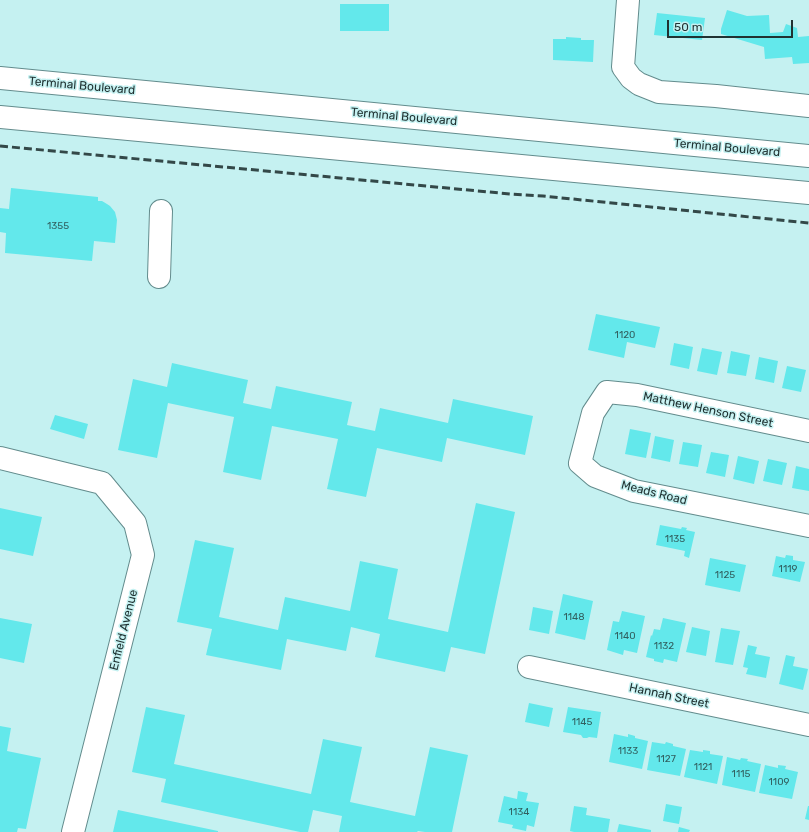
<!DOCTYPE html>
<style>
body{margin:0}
#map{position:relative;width:809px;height:832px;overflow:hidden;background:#c5f1f1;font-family:Rubik,sans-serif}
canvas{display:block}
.scale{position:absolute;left:667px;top:20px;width:126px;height:18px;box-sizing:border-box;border:2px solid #203232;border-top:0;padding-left:5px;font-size:12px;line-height:14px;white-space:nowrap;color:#203232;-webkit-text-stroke:3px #c5f1f1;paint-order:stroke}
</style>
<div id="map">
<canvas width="809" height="832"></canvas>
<div class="scale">50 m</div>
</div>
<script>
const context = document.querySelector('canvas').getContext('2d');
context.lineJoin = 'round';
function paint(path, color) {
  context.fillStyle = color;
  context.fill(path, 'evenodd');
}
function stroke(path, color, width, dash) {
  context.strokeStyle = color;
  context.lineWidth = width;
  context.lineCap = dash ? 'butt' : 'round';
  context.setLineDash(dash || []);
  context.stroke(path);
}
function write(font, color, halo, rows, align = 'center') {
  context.font = font + ' Rubik,sans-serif';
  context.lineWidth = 3;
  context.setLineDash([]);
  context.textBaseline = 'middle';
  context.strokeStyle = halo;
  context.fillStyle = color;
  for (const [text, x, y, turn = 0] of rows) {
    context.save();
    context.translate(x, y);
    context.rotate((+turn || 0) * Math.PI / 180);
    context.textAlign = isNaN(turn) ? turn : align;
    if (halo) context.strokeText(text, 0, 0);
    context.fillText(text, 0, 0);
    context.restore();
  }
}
paint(new Path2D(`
 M340 4H389V31H340Z
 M727 10 747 16 769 15 770 33 783 32 786 24 797 28 798 37 809 36V63L793 64 792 57 765 59 764 47 721 34V29Z
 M657 13 705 18 702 40 654 35Z
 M566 37 581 38V40H594L593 62 553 60V39H566Z
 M11 188 98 197V201H102L107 204 110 206 115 212 117 220 115 243 94 241 92 261 5 253 6 233 0 232V208L9 209Z
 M596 314 660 327 655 348 627 342 624 358 588 350Z
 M674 343 693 347 689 369 670 365Z
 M702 348 722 352 717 375 697 371Z
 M731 351 750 355 746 376 727 373Z
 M759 357 778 361 774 383 755 379Z
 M172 363 248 380 243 403 271 409 276 386 352 402 347 425 375 431 380 408 448 423 453 399 533 416 525 455 447 438 442 462 377 448 366 497 327 489 338 439 272 426 261 480 223 472 234 417 168 403 157 458 118 450 133 379 167 387Z
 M787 366 806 370 801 392 782 388Z
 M55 415 88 424 84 439 50 429Z
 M630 429 651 433 646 458 625 454Z
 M655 436 674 440 670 462 651 458Z
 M683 442 702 445 698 467 679 464Z
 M711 452 729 455 725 477 706 473Z
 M738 456 759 461 754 484 733 479Z
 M768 459 787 463 782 485 763 481Z
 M796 466 809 469V491L792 488Z
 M476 503 515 512 485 654 451 647 445 672 375 657 380 634 351 627 346 651 287 639 281 670 206 655 212 629 177 622 195 540 234 548 219 617 278 630 285 597 350 611 360 561 398 569 388 619 448 632Z
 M0 508 42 517 33 556 0 549Z
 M660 525 681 529 682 527 687 528 686 530 695 532 689 558 684 556 685 551 656 545Z
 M786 555 793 556V560L805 562 800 582 772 576 776 556 785 558Z
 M710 558 746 565 740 592 705 585Z
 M563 594 593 601 585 640 555 633Z
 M533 607 553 611 549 634 529 630Z
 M622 611 645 616 637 653 624 650 623 655 607 650 613 621 619 622Z
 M0 618 32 624 24 663 0 658Z
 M663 618 686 623 677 662 664 659 663 663 654 661V659L646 657 651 635 652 636 654 629 660 630Z
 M692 627 710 631 706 656 686 652Z
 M721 628 740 631 733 665 715 662Z
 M748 645 757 647 755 654 770 657 766 678 746 674 748 668 743 667Z
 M786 655 795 657 793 666 808 669 803 690 779 684Z
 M529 703 553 708 549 727 525 722Z
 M146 707 185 715 174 764 311 794 323 739 362 747 350 802 415 816 430 747 468 755 452 832H425L418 831 417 832H339L342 816 313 810 308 832H300L161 802 166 779 132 772Z
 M568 707 601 712 597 738 589 737 587 738H583L581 735 563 732Z
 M0 726 11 728 7 751 41 758 26 829 18 828 17 832H0Z
 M614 734 628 737V734L635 736V738L648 741 642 769 609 762Z
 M652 742 665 744 666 742 673 744V746L686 749 680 776 647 770Z
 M690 750 703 752V750L710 751V754L723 756 717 784 684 777Z
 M727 757 740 760 741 758 748 759 747 761 761 764 755 792 722 785Z
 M765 765 778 768V765L786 766 785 769 798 772 792 799 759 793Z
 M518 791 528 793 526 801 539 803 534 827 527 825 526 831 512 828 513 825 498 822 504 796 517 799Z
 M666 804 682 807 679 824 663 821Z
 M574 806 587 808 586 815 610 819 608 832H574L570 831Z
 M808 806H809V820L805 819Z
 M118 810 218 831V832H113Z
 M619 824 651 830V832H617Z
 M679 827 690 830 689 832H678Z`), '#63e8eb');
const minor = new Path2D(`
 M628 0 623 67 631 78 639 84 659 92 716 96 809 106
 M159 277 161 211
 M809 431 637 395 607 392 593 413 580 463 595 476 634 491 809 526
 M0 458 102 483 135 523 143 555 73 832
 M529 667 809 725`);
const major = new Path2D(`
 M0 78 809 156
 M0 117 809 193`);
stroke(minor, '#638c8d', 24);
stroke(major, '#638c8d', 24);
stroke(minor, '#fff', 22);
stroke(major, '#fff', 22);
stroke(new Path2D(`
 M0 146 510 194 543 196 809 223`), '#334848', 3, [8, 4]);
write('10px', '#316060', null, [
 ["1355",58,226],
 ["1120",625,335],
 ["1135",675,539],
 ["1119",788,569],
 ["1125",725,575],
 ["1148",574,617],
 ["1140",625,636],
 ["1132",664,646],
 ["1145",582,722],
 ["1133",628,751],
 ["1127",666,759],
 ["1121",703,767],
 ["1115",741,774],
 ["1109",779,782],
 ["1134",519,812]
]);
write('12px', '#203232', '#c5f1f1', [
 ["Terminal Boulevard",82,86,5],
 ["Terminal Boulevard",404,117,5],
 ["Terminal Boulevard",727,148,5],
 ["Matthew Henson Street",708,410,12],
 ["Meads Road",654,493,14],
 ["Enfield Avenue",124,630,-76],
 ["Hannah Street",669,696,12]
]);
</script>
